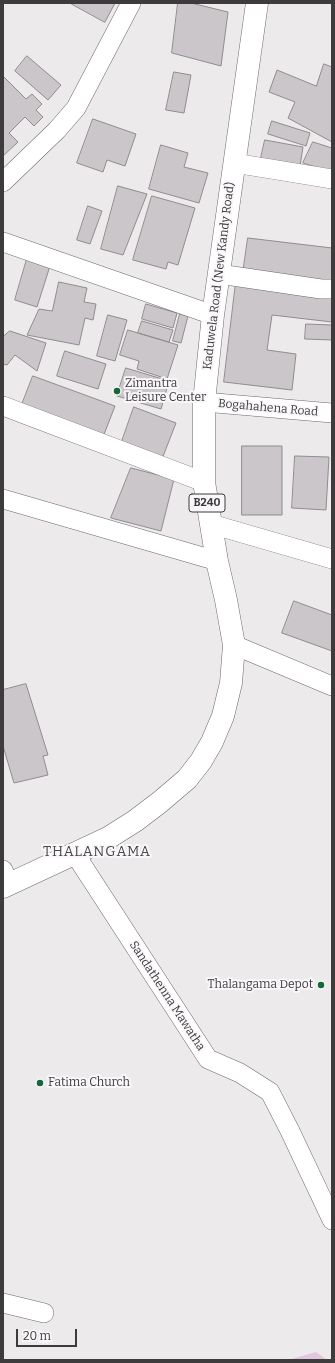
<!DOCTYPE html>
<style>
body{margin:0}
#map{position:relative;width:335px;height:1363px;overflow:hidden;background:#edeaec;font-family:Bitter,serif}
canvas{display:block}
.frame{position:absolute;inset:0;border:4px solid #3d3b3c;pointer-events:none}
.scale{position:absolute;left:16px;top:1329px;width:61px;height:18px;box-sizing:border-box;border:2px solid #3d3b3c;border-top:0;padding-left:5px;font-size:12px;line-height:14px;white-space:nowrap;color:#3d3b3c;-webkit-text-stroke:3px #faf7fa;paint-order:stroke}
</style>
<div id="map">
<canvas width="335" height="1363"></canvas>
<div class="frame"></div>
<div class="scale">20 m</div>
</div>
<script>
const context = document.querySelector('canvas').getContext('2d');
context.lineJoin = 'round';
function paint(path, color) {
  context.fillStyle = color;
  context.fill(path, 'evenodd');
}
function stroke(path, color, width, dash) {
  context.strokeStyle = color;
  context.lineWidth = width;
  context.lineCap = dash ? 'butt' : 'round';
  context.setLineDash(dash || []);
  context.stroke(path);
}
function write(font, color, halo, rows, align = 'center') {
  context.font = font + ' Bitter,serif';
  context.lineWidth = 4;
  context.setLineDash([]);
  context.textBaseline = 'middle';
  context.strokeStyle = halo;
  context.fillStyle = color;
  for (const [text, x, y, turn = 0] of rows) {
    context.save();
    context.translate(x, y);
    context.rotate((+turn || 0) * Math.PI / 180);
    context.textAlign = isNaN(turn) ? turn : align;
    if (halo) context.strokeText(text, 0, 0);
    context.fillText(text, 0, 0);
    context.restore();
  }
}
paint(new Path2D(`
 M316 1352 327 1360H288Z`), '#e2c6dd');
const building = new Path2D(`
 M70 3H115L105 22Z
 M178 3H191L228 12 221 66 172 53Z
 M27 56 61 85 48 100 15 71Z
 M324 64 332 67V142L288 118 295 102 269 92 277 70 316 86Z
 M174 72 191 75 184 113 166 110Z
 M3 76 26 99 32 94 42 104 36 110 43 117 34 126 25 117 9 133 18 142 3 156Z
 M93 119 136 134 125 166 107 160 103 172 77 163Z
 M272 121 310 133 306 146 268 134Z
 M265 140 303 147 300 166 261 158Z
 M313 142 332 148V172L303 163Z
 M161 145 188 153 184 167 208 173 199 203 149 189Z
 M118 186 147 194 123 255 101 249Z
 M152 196 195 208 178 265 168 262 166 269 133 260Z
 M88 206 102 211 90 244 77 240Z
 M248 238 332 248V284L243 273Z
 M27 259 50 266 37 307 15 300Z
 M59 282 87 288 84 302 96 304 93 320 85 318 79 345 27 335 39 309 52 311Z
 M236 282 332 293V322L272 315 267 350 296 354 292 390 224 382Z
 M146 304 177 313 173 328 142 319Z
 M180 314 188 316 181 343 173 341Z
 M108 315 127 320 115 361 97 356Z
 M142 321 173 330 169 342 138 333Z
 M306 324 332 325V340L305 339Z
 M128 330 178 345 167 379 137 369 139 361 120 355Z
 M10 331 46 343 37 371 15 355 7 365 3 364V337Z
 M65 351 106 364 98 389 57 376Z
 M126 368 169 381 161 409 117 396Z
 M33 376 115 406 103 437 21 407Z
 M134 407 176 423 162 459 121 444Z
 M242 446H282V515H242Z
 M295 456 329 457 326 510 292 508Z
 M131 468 174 479 161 531 111 518Z
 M294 601 332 615V651L282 633Z
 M26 684 48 755 43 756 48 775 14 783 3 746V690Z`);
paint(building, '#cac6c9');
stroke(building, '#8f8c8e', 1);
const street = new Path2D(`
 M234 163 332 179
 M3 182 57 130 76 108 131 3
 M3 242 213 315
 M219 274 321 289H332
 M204 402 332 413
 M3 406 204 482
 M3 499 217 561
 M211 524 332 559
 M234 645 332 686
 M75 854 208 1059 240 1073 270 1092 290 1131 332 1220
 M3 870 9 884
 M3 1303 44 1313`);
const primary = new Path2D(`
 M3 887 108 838 135 821 160 802 187 779 201 761 212 742 223 716 231 683 234 645 226 600 217 561 204 482V402L213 315 257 3`);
stroke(street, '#6c696b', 20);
stroke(primary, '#6c696b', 23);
stroke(street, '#fff', 19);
stroke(primary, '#fff', 22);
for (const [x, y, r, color] of [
 [117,391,4,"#156737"],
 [321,985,4,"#156737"],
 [40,1083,4,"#156737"]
]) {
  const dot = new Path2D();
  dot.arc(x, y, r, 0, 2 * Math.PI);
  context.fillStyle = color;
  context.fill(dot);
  stroke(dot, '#faf7fa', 1.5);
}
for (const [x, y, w] of [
 [207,503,36]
]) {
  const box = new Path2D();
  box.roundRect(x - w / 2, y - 9, w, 18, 3);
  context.fillStyle = '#faf7fa';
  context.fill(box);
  stroke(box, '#3d3b3c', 1);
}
write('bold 11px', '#3d3b3c', null, [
 ["B240",207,503]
]);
write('12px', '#3d3b3c', '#faf7fa', [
 ["Kaduwela Road (New Kandy Road)",219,276,-83],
 ["Bogahahena Road",268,408,5],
 ["Sandathenna Mawatha",167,996,57]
]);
write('12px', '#3d3b3c', '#faf7fa', [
 ["Zimantra",125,384],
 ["Leisure Center",125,398],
 ["Thalangama Depot",313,985,"right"],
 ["Fatima Church",48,1083]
], 'left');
context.letterSpacing = '1px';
write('14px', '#4a484a', '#faf7fa', [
 ["THALANGAMA",97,852]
]);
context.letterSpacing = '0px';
</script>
